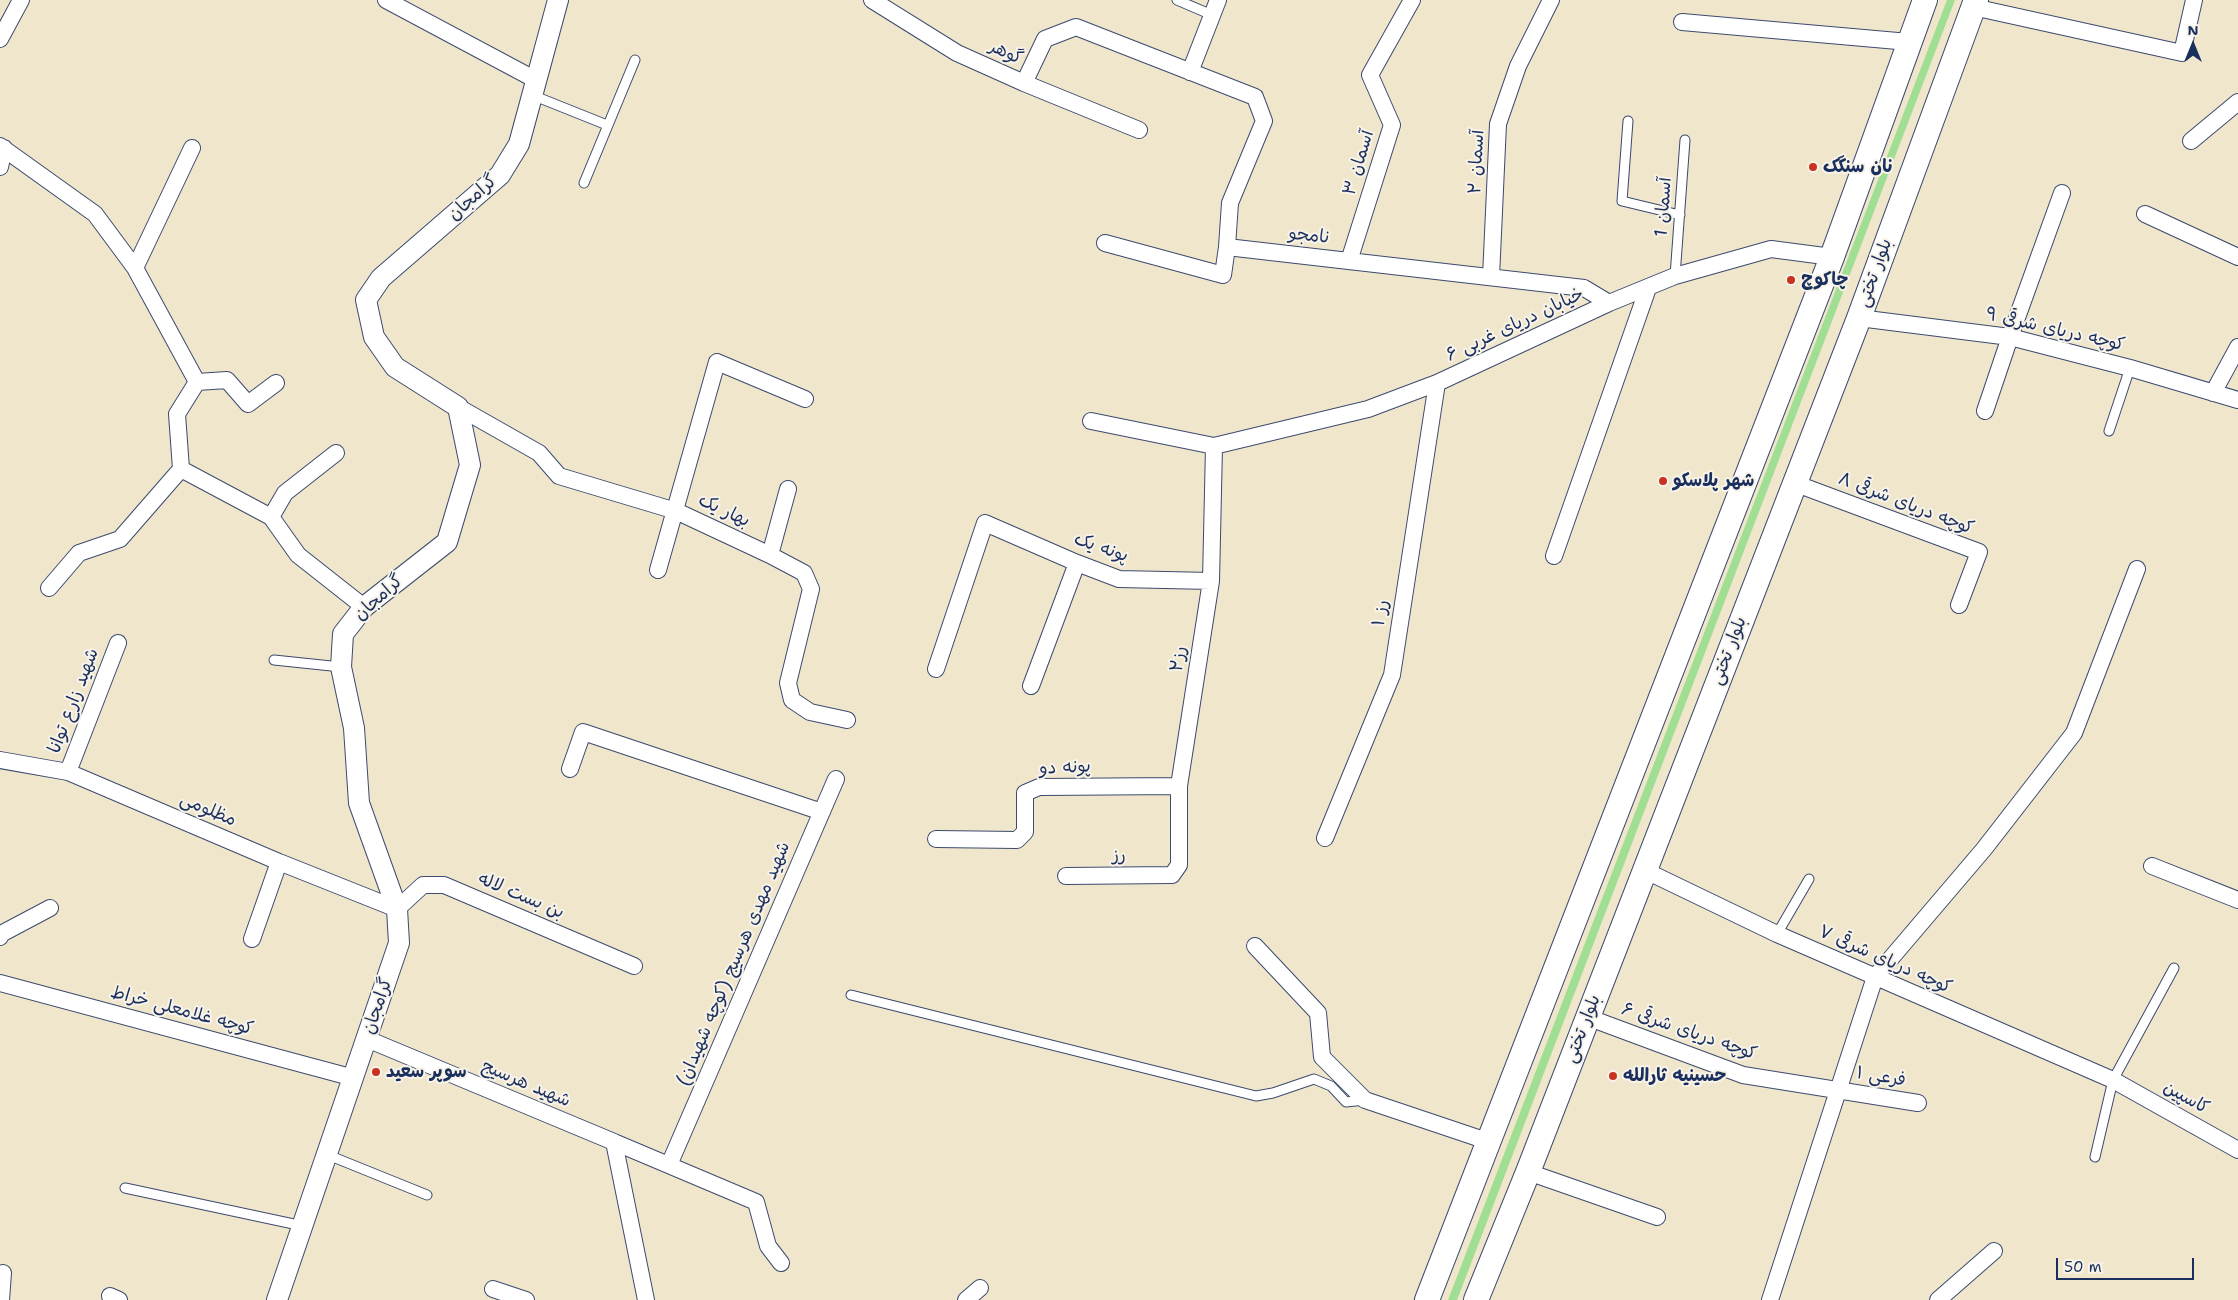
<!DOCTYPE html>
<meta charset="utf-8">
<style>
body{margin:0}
#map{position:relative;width:2238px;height:1300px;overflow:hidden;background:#f0e6cc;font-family:"Shantell Sans",sans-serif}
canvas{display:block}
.north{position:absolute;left:2168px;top:20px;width:50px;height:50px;-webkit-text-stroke:4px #f7f3e8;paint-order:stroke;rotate:0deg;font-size:14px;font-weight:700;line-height:20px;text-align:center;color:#1b2f5e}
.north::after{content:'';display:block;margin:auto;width:18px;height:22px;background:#1b2f5e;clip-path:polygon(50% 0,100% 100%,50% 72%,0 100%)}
.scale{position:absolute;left:2056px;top:1258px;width:138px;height:22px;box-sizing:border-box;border:2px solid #1b2f5e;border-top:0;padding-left:6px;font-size:15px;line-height:18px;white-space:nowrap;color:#1b2f5e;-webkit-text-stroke:4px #f7f3e8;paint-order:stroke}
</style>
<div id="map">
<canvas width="2238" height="1300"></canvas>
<div class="north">N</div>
<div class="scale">50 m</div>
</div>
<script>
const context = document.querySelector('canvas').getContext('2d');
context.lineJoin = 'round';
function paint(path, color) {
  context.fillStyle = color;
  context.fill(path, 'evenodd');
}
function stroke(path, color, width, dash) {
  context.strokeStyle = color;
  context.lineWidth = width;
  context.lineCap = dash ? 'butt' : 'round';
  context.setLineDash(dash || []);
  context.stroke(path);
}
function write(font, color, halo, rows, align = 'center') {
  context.font = font + ' "Shantell Sans","Playpen Sans Arabic",sans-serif';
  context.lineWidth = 4;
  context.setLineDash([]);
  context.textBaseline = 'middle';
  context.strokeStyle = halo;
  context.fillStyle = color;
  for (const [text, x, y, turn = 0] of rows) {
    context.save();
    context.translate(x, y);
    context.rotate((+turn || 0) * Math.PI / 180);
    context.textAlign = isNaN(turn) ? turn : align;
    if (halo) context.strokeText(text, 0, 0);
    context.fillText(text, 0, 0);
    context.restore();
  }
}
paint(new Path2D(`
 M1947 0H1955L1457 1300H1448Z`), '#9fde93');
const service = new Path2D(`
 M1177 0 1212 15
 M532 95 607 125
 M1628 121 1622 201 1680 215
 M584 183 635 60
 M1675 276 1685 140
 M2109 431 2130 368
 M274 660 341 667
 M1777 934 1809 879
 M851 995 1256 1096 1273 1093 1314 1079 1331 1086 1346 1102 1365 1100
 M328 1155 427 1195
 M2095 1157 2113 1080 2174 968
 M125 1188 303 1226`);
const minor = new Path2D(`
 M386 0 536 80
 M872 0 957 53 1024 83 1045 39 1076 27 1255 97 1264 121 1230 203 1227 247 1584 288 1609 303
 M1973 7 2182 53 2194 0
 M1682 22 1909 42
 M0 39 21 0
 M1190 72 1218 0
 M1024 83 1139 130
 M2191 141 2238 102
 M0 146 95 214 135 268 197 382 177 414 181 469 120 539 79 553 49 588
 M0 167 4 148
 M2145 214 2238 257
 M1105 243 1223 275 1227 247
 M1349 261 1392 125 1370 75 1412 0
 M135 268 192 148
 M1491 277 1498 124 1518 66 1551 0
 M1859 318 2010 337 2130 368 2238 400
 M197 382 227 380 248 404 276 383
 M2213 393 2238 347
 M458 407 539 453 559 476 676 511 770 555 804 573 811 589 788 683 792 700 810 712 847 720
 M1985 411 2010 337 2062 193
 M1091 421 1214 446 1368 409 1437 383 1609 303 1675 276 1771 249 1832 257
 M181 469 271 517 298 555 364 607
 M1794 483 1979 552 1959 605
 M271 517 285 493 336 453
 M770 555 788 489
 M1554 556 1648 288
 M658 570 717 362 805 399
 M936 669 985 523 1077 563 1119 579 1211 581
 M1031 686 1077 563
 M0 760 68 772 279 862 397 909 423 885H444L634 966
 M570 769 583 732 822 812
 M68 772 118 643
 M1325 838 1392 675 1437 383
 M936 839 1017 840 1025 832V793L1039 787 1179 786
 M2152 866 2238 900
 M1644 870 1777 934 2113 1080 2238 1150
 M1066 876 1172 875 1179 865V786L1211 581 1214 446
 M0 937 1 934 50 908
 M252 939 279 862
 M1255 946 1318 1013 1322 1057 1365 1100 1490 1142
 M0 983 354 1078
 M1587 1017 1743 1075 1918 1103
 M367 1039 614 1142 646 1300
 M614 1142 756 1202 768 1246 781 1263
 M669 1165 836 779
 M1528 1172 1657 1217
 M493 1289 526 1300
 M110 1296 119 1300
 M1 1300 3 1273
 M966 1300 980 1288
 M1770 1300 1875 977 1984 849 2074 733 2137 569
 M1938 1300 1994 1251`);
const tertiary = new Path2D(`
 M277 1300 399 943 397 909 359 803 354 728 341 667 343 634 364 607 447 542 470 465 458 407 395 367 374 337 366 300 381 278 500 175 519 144 558 0`);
const secondary = new Path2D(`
 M1427 1300 1832 257 1925 0
 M1476 1300 1528 1172 1859 318 1976 0`);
stroke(service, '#3b4a6e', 11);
stroke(minor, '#3b4a6e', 18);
stroke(tertiary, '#3b4a6e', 22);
stroke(secondary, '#3b4a6e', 26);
stroke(service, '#fff', 9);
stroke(minor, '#fff', 16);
stroke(tertiary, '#fff', 20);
stroke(secondary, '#fff', 24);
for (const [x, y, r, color] of [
 [1813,167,5,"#c8321e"],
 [1791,280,5,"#c8321e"],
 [1663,481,5,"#c8321e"],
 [376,1072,5,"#c8321e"],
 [1613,1076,5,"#c8321e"]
]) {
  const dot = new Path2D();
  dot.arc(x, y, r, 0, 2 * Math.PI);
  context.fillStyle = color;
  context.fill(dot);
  stroke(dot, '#f7f3e8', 2);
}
write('18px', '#1b2f5e', '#f7f3e8', [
 ["گوهر",1006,53,25],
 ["آسمان ۲",1477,162,-87],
 ["آسمان ۳",1359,163,-73],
 ["گرامجان",473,198,-42],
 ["آسمان 1",1664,207,-86],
 ["نامجو",1309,236,6],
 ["بلوار تختی",1875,273,-70],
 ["خیابان دریای غربی ۶",1515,325,-25],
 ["کوچه دریای شرقی ۹",2055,330,13],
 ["کوچه دریای شرقی ۸",1906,504,21],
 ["بهار یک",724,511,25],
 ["پونه یک",1101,548,19],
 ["گرامجان",379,598,-42],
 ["رز ۱",1381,613,-81],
 ["بلوار تختی",1729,651,-69],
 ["رز۲",1179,659,-81],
 ["شهید زارع توانا",74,701,-69],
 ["پونه دو",1065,768,-3],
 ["مظلومی",208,810,23],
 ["رز",1119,856,-1],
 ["بن بست لاله",521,896,23],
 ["کوچه دریای شرقی ۷",1885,960,24],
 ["شهید مهدی هرسیج (کوچه شهیدان)",734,964,-67],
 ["گرامجان",378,1006,-71],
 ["کوچه غلامعلی خراط",182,1011,15],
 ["بلوار تختی",1583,1029,-69],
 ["کوچه دریای شرقی ۶",1689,1032,19],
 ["فرعی ۱",1881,1077,9],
 ["شهید هرسیج",526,1084,23],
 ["کاسپين",2186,1098,29]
]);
write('bold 18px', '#1b2f5e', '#f7f3e8', [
 ["نان سنگک",1823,167],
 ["چاکوچ",1801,280],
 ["شهر پلاسکو",1673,481],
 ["سوپر سعید",386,1072],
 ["حسینیه ثارالله",1623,1076]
], 'left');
</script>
